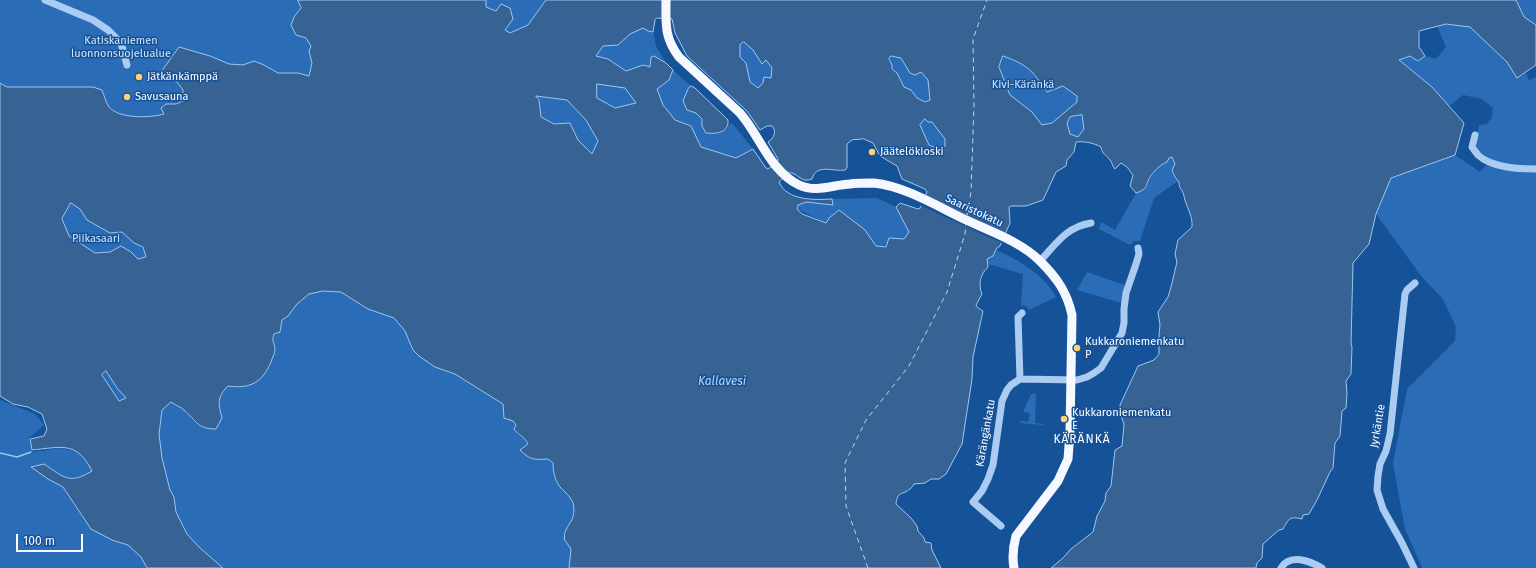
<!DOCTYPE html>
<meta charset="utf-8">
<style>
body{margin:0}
#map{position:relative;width:1536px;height:568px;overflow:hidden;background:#165298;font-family:"Fira Sans",sans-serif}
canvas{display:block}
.scale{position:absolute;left:16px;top:534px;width:67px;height:18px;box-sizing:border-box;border:2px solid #fff;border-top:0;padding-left:5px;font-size:12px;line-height:14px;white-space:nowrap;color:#fff;-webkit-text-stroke:3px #165298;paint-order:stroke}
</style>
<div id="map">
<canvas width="1536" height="568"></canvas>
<div class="scale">100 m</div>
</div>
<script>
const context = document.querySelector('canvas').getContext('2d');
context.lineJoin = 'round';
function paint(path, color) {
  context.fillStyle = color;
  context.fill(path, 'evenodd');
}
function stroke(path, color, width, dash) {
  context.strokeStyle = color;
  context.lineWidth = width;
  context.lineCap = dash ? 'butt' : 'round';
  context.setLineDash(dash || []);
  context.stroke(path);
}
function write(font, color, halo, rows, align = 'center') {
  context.font = font + ' "Fira Sans",sans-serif';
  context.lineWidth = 3;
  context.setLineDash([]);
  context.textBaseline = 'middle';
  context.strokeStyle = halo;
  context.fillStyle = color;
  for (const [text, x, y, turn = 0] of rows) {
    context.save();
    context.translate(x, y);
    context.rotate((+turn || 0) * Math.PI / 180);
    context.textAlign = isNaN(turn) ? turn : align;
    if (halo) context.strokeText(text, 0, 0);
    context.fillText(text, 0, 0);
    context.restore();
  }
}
paint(new Path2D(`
 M0 0H298L301 8 294 17 311 46 309 51 312 63 309 76 298 73H278L264 65 254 61 243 65 229 64 210 56 179 47 161 72 177 82 183 90V101L176 104H166L164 114C151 118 120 119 109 107 106 103 104 95 102 90L93 87H7L0 83Z
 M486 0H546L528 25 510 33 505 30 496 11 485 7Z
 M1516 0H1536V25L1524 17Z
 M1446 24 1470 27 1507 62 1517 78 1526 73 1529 80 1536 77V568H1422L1405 529 1393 463 1407 389 1455 341 1456 327 1443 299 1422 277 1376 214 1391 178 1455 155 1480 172 1491 160 1481 153 1475 145 1479 125 1487 124 1492 117 1493 108 1482 99 1463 95 1449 106 1432 87 1399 60 1410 56 1418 61 1425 56 1436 59 1446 47 1437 26Z
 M643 28 648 31 653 32 656 46 666 63 660 58H651L650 67 643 65 626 71 608 59 596 56 603 46 618 45 630 34Z
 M745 42 753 50 762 64 766 60 772 68 771 78 758 88 750 82 740 57V45Z
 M890 56 901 58 910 73 915 75 921 72 928 80 930 100 925 102 917 98 911 90 904 87C902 84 900 79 898 75 894 68 888 66 890 56Z
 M1003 56C1028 65 1032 70 1047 92L1062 86 1077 96V102L1052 123 1042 125 1032 112 1010 95 999 67Z
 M673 70 691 86C684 92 687 101 687 110L696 113 702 119V126L727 129 728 125 732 123 753 149 736 158 701 147 691 126 675 120 663 105 657 89 669 80Z
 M597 83 625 88 636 103 615 108 597 98Z
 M535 96 567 100 586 120 598 141 592 154 578 140 570 123 554 124 541 117 539 101Z
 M1082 115 1084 129 1078 137 1069 134 1067 123 1070 117Z
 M925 118 932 121 945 139V146L941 150 929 145 919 125Z
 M1172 157 1175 164 1172 170 1175 179 1178 181 1154 198 1140 241H1134L1130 245 1099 229 1101 222 1115 230 1136 193 1140 192 1159 166 1167 162 1169 158Z
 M877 198 896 207 909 232C902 243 889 247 876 246L865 230 826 223 797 209 798 205 806 202 833 205 832 199Z
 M71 203 80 209 87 220 110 233 122 232 134 243 143 247 146 257 138 259 131 252 95 253 69 236 62 220Z
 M995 249C1019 261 1043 273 1056 297L1029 310 1026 306H1021L1023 274 988 264 987 259 993 256Z
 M1087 272 1125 285 1121 303 1077 290Z
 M323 291 341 292 368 309 394 318 405 331 413 350 435 367 455 374 503 404 516 426 517 434 527 440 529 444 520 450 536 460 548 459C558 467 554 477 560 487 562 489 565 491 567 493 578 504 575 519 566 530L571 549 569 568H223L199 547 187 534 176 512 174 497 170 490 162 458 159 434 162 410 171 402 184 410 196 423 222 418C218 403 217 397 228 386L239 387 275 351 272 339 274 334 280 332 282 320C293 313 298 298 310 293 314 292 319 292 323 291Z
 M106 371 117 388 127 398 119 401 102 375Z
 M1031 394H1036L1035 423 1043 424V425L1020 423V421L1028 422 1030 413 1023 412Z
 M0 400 35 414 44 425 29 438 32 452 61 448 79 452 88 463 92 472C69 484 64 477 44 464L32 467 48 479 63 487 91 529 112 540 128 545 141 557 147 568H0Z`), '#2a6db6');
const water = new Path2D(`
 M298 0H486V7L496 11 501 4 510 8 513 19 505 30 510 33 528 25 546 0H1516L1524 17 1536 25V65L1517 78 1507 62 1470 27 1446 24 1419 31V47L1425 56 1418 61 1410 56 1399 60 1432 87 1464 123 1455 155 1391 178 1376 214 1369 244 1353 263 1351 344 1352 347 1351 374 1346 381 1347 394 1346 408 1342 411 1340 436 1335 443 1333 468 1330 472 1317 500 1309 514 1303 515 1302 519C1290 516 1289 518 1283 529L1279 530 1263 544 1262 558 1257 563 1256 568H1051L1063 558 1071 549 1093 532 1097 516 1105 501 1106 493 1111 486 1115 450 1122 446 1124 424 1121 416 1120 405 1138 366 1154 360 1159 354V335L1160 325 1158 312 1168 297 1171 287 1177 262 1175 254 1178 240 1192 227C1193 215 1186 207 1184 196 1183 190 1179 189 1179 182 1175 178 1174 175 1172 170L1175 164 1172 157 1169 158 1167 162C1160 165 1155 170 1150 177 1145 185 1149 189 1136 193L1130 186 1133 175 1127 167 1121 163 1115 169C1112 166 1113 164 1110 160 1106 155 1102 154 1101 147 1094 143 1084 141 1076 142L1074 152 1067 160 1066 166 1056 172 1043 200 1026 206H1011L1009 207 1010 223 1000 246 996 249 993 256 987 259 988 267C980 274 978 285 982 294L976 305 978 308 983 311 973 357 972 379 962 444 946 474 939 479H931L925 483 914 484C913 485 912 488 910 489 903 495 897 491 896 504L911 518 917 526 918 531 924 538 925 542 931 543 932 550 941 568H569L571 549 564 539C565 537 564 532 566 530 569 523 574 520 574 510 574 498 567 495 560 487 555 480 553 472 553 463L548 459C534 460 530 460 520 450L528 444C525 437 518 435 514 429L516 425 513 421 504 418 503 404 455 374 435 367 419 356 413 350 405 331 394 318 368 309 341 292 323 291 309 294 297 304 288 316 282 320 280 332 274 334C271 341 275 343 275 350 275 353 272 358 271 362 262 383 250 389 228 386 217 397 218 403 222 418L216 429C197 429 197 421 184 410 181 407 175 405 171 402L162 410 159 434 162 458 170 490 174 497 176 512 187 534 199 547 223 568H147L141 557 128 545 112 540 91 529 63 487 48 479 31 467 44 464C64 477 69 485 92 471 77 441 62 447 32 450L30 439 44 436 47 429 42 414 28 407 13 404 0 396V83L7 87H93L102 90C104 95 106 103 109 107 119 119 150 118 164 114L161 108 166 104H176L183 101V90L177 82 161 72 179 47 210 56 229 64 243 65 254 61 264 65 278 73H298L309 76 312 63 309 51 311 46 306 38 296 35 291 25 294 17 301 8ZM657 18 672 19 675 33 687 56 747 111 760 130 767 126H772C777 132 774 138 768 142L778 159V161L768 169 766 168 753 149 736 158 701 147 691 126 675 120 663 105 657 89 669 80 673 70 666 63 654 56 651 57 650 67 643 65 626 71 608 59 596 56 603 46 618 45 630 34 643 28 648 31 653 32 655 20ZM744 42 753 50 762 64 766 60 772 68 771 78 764 77 763 83 758 88 750 82 746 63 740 57V45ZM891 56 901 58 910 73 915 75 921 72 928 80 930 100 925 102 917 98 911 90 904 87 897 73 892 69V65L889 59ZM1003 56C1028 65 1032 70 1047 92L1063 86 1077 96V102L1052 123 1042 125 1032 112 1010 95 999 67ZM597 84 625 88 636 103 615 108 597 98ZM536 96 567 100 586 120 598 141 592 154 578 140 570 123 554 124 541 117 539 100ZM1082 115 1084 129 1078 137 1070 134 1067 123 1070 117ZM925 119 928 122H932L945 139V146L941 150 929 145 920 125ZM864 139 873 143 880 156 897 166 902 179 925 189 927 192 920 208 918 209 900 203 896 207 909 232 904 239 889 238 886 247 876 246 865 230 839 210 829 218 826 223 802 214 797 209 798 205 806 202 833 205 832 199C815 200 787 201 779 182 782 180 786 174 789 173 796 171 801 184 812 179 816 163 834 172 845 170L847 168V144L852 140ZM71 203 80 209 87 220 110 233 122 232 134 243 143 247 146 257 138 259 131 252 121 246 110 252 95 253 69 236 62 219ZM106 371 117 388 126 398 119 401 102 375Z
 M691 86 695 88 728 120C729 133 716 134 706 133L702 126V119L696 113 687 110 683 101 688 89Z`);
paint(water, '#366294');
stroke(water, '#9cc7f4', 1);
paint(new Path2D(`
 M923 196 1007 235 1004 244 919 205Z`), '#165298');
stroke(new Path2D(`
 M0 453 17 457 31 452`), '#9cc7f4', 1.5);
stroke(new Path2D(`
 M967 215 971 192 974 106 973 39 987 0
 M868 568 846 506 845 463 866 420 909 366 947 292 965 234 966 224`), '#b6d6f8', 1, [5, 4]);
stroke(new Path2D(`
 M45 0 93 20 108 30 121 43 127 65
 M1475 135 1472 147C1474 150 1476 152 1478 155 1492 168 1518 169 1536 169
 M1040 261C1056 244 1066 227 1091 223
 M1020 379 1018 317 1022 313
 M1001 526 973 502 982 491 988 479 993 465 1002 401 1007 390 1011 385 1020 379 1077 380 1087 377 1094 373 1101 368 1122 333 1124 323V309L1126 293 1136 264 1139 254 1138 248
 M1281 568C1290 553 1310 561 1322 568
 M1414 568 1402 543 1383 509 1377 490 1378 476 1380 464 1386 451 1390 434 1405 294 1407 290 1415 283`), '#aaccf2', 7);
stroke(new Path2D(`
 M666 0C666 24 664 37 679 57L740 113C760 136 770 171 799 185 816 193 832 185 850 184 857 183 866 183 874 183 904 186 937 206 964 219 989 231 1020 241 1040 261 1057 278 1067 292 1072 315L1070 432 1068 459 1058 481 1016 536C1013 547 1012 557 1014 568`), '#f5f9ff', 9);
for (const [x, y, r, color] of [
 [139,77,4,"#ffd06b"],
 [127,97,4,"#ffd06b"],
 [872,152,4,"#ffd06b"],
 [1077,348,4,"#ffd06b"],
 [1064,419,4,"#ffd06b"]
]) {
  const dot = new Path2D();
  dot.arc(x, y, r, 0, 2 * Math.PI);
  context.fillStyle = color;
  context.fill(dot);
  stroke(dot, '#165298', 1.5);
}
write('11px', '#d1e6fc', '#165298', [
 ["Katiskaniemen",121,41],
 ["luonnonsuojelualue",121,54],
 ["Kivi-Käränkä",1023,85],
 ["Piikasaari",96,239]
]);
write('11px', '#fff', '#165298', [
 ["Jätkänkämppä",147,77],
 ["Savusauna",135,97],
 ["Jäätelökioski",880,152],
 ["Kukkaroniemenkatu",1085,342],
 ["P",1085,355],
 ["Kukkaroniemenkatu",1072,413],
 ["E",1072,426]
], 'left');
write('11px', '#fff', '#165298', [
 ["Saaristokatu",974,211,25],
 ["Jyrkäntie",1378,426,-80],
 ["Kärängänkatu",986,433,-80]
]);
write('italic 12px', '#b6d6f8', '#165298', [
 ["Kallavesi",722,382]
]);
context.letterSpacing = '1px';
write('12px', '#fff', '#165298', [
 ["KÄRÄNKÄ",1082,440]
]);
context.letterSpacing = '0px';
</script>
